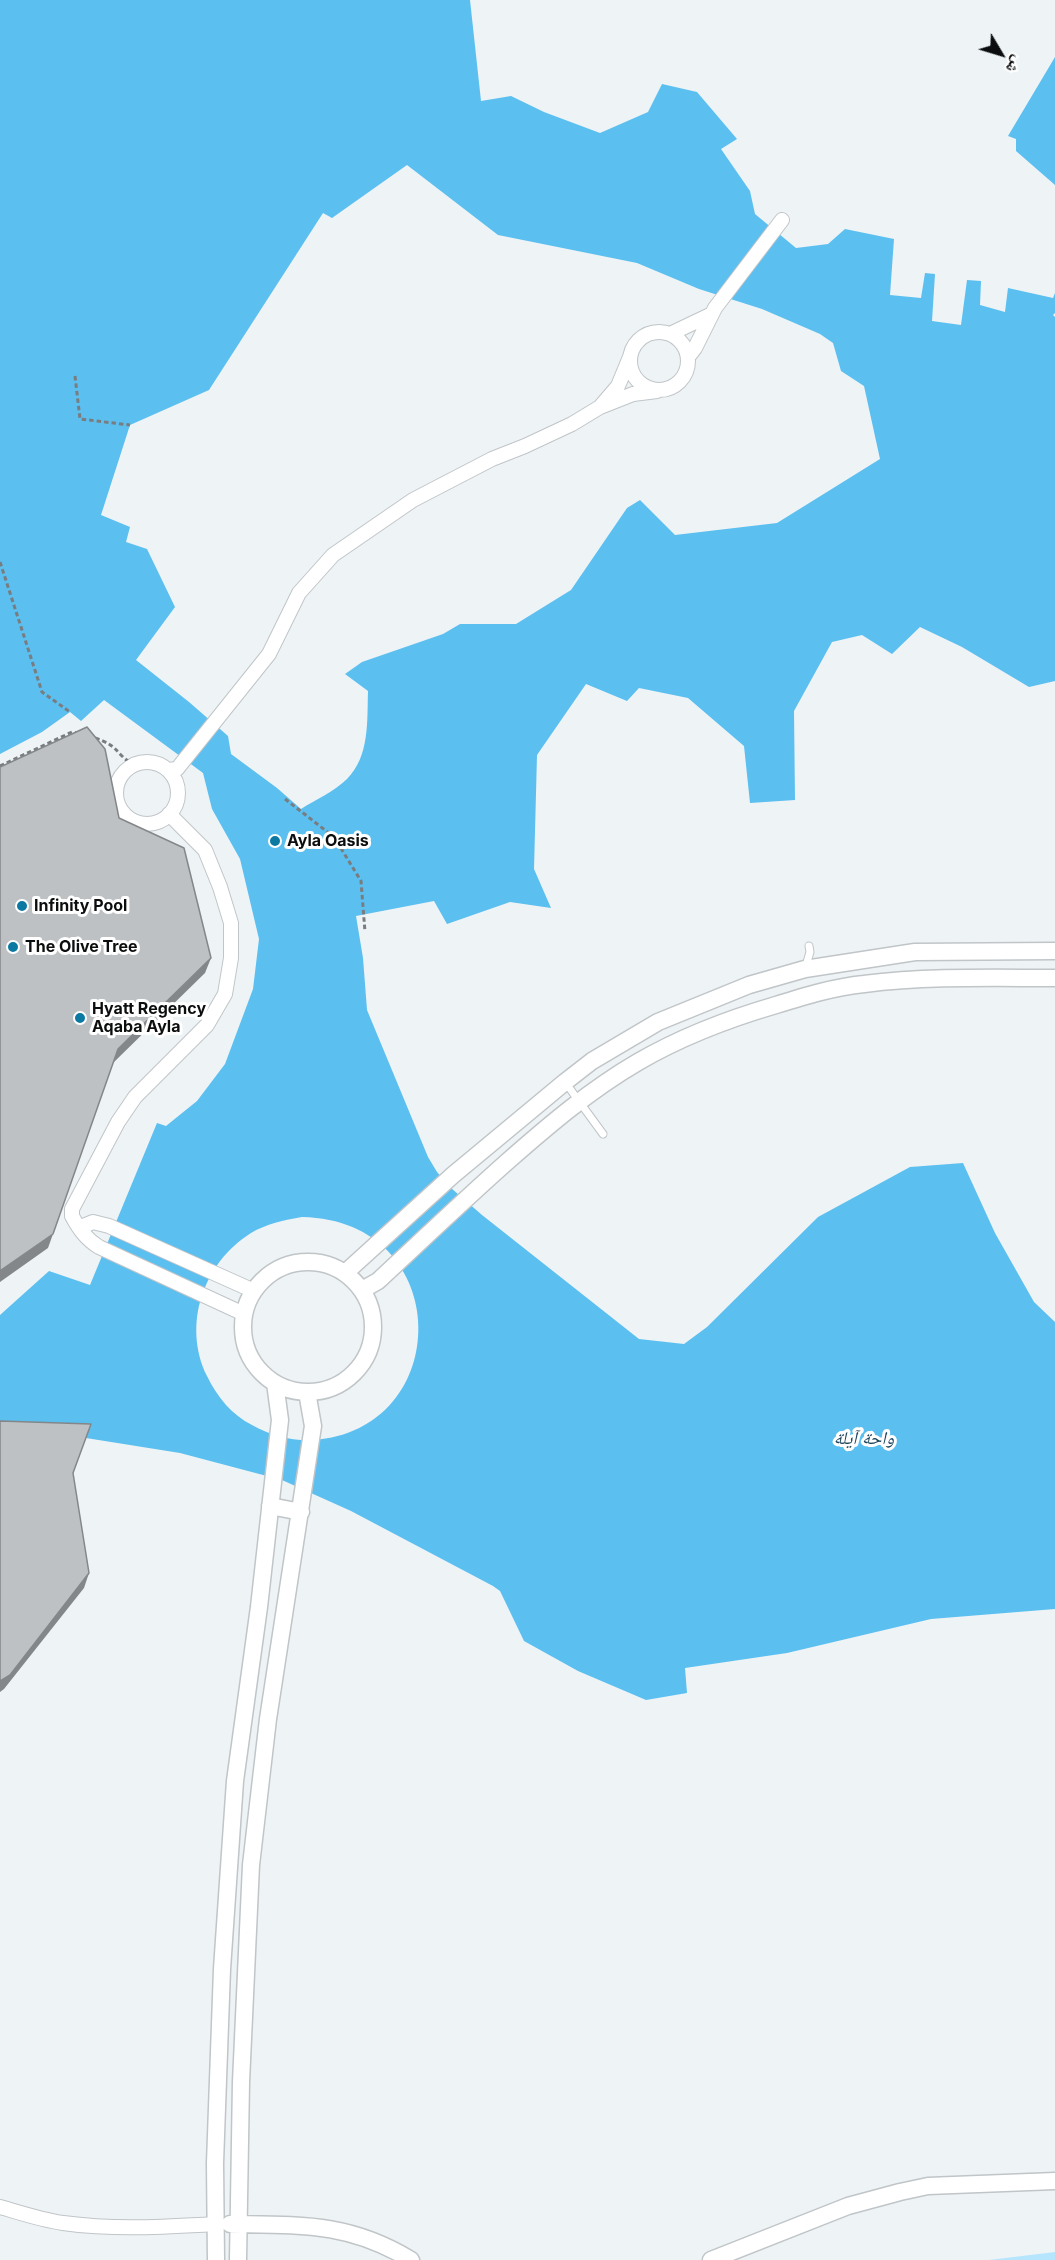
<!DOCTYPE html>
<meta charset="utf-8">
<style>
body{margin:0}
#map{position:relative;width:1055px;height:2260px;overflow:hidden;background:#eef3f6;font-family:Inter,"Noto Naskh Arabic",sans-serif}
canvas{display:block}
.north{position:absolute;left:971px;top:24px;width:60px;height:60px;-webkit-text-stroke:4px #fff;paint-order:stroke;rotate:128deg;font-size:16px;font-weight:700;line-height:24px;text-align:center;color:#0b0d0e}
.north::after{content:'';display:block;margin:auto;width:21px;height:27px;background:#0b0d0e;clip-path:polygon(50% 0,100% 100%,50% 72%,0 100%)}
</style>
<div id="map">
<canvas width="1055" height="2260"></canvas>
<div class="north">ش</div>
</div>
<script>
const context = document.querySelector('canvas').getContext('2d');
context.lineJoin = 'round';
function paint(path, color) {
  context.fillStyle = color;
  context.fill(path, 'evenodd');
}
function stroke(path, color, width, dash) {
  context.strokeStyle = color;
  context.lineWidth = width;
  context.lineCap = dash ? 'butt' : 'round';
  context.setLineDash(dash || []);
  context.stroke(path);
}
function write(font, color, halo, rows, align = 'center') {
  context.font = font + ' Inter,"Noto Naskh Arabic",sans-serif';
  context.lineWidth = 6;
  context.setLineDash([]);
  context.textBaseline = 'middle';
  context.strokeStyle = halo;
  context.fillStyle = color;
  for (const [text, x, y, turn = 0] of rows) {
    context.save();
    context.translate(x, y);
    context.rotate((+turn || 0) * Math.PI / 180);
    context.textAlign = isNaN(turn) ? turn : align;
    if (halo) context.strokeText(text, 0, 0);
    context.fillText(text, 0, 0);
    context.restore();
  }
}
paint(new Path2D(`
 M1055 2252V2260H989Z`), '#b6e5fe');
paint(new Path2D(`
 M0 0H470L481 101 511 96 544 112 600 133 648 112 662 84 697 92 737 139 721 149 750 191 755 214 796 248 828 244 845 229 894 239 890 295 921 298 925 273 935 274 932 321 961 325 967 280 981 281 980 305 1005 312 1008 288 1053 298 1055 293V313L1053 315 1055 317V681L1029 687 962 647 920 627 892 654 862 635 832 642 794 711 795 800 750 803 744 746 688 698 639 688 627 701 586 684 537 755 534 869 551 908 510 902 447 924 434 901 356 916 363 958 367 1010 428 1157 437 1172 451 1188 482 1215 639 1339 684 1344 707 1327 818 1217 910 1167 963 1163 995 1233 1034 1302 1055 1322V1609L931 1619 787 1653 685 1668 687 1693 646 1700 578 1671 524 1641 500 1591 493 1586 351 1511 282 1480 180 1453 86 1438 0 1435V1315L49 1271 90 1285 157 1123 166 1126 197 1101 225 1064 253 989 259 939 240 859 212 809 203 773 104 700 81 721 70 712 42 732 0 754ZM407 165 498 235 637 263 699 289 762 309 820 334 833 343 841 371 864 386 880 459 777 523 675 535 640 500 627 508 571 590 516 624H460L443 634 362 662 345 674 368 691C367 720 370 756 347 779 335 791 315 800 301 809L277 788 231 754 228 736 189 702 136 660 175 607 147 549 126 542 130 527 101 515 130 425 209 390 323 213 332 218ZM302 1217C456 1220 455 1431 313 1440 292 1441 271 1436 252 1425 232 1415 217 1397 207 1376 182 1325 203 1263 251 1233 266 1224 284 1220 302 1217Z
 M1055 57V185L1016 151V139L1008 136Z`), '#5bbff0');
const service = new Path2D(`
 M805 969 810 952 809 946
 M565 1082 603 1134`);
const minor = new Path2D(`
 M630 361a29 29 0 1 1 58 0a29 29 0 1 1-58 0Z
 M670 334 712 314
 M688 357 695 348 715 308 782 220
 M600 407 618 386 630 357
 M116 793a31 31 0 1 1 62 0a31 31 0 1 1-62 0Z
 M168 770 177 769 269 654 299 593 333 555 413 500 492 459 525 446 572 424 600 407 633 394 657 391
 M169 814 205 850 220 887 231 923V958L225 994 207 1025 135 1097 118 1122 72 1209V1216C79 1229 86 1239 99 1247L244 1314
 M81 1227 93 1222 109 1226 254 1291
 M0 2207C21 2213 42 2220 63 2223 114 2230 165 2227 216 2224`);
const tertiary = new Path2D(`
 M243 1327a65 65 0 1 1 130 0a65 65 0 1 1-130 0Z
 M345 1273 453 1175 565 1082 592 1061 658 1022 749 985 805 969 915 952 1055 951
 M362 1290 378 1281C421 1241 464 1200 508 1161 549 1125 590 1090 638 1062 681 1037 728 1019 776 1005 805 996 834 987 864 984 928 976 991 978 1055 978
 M270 1506 301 1512
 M230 2224C300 2225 349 2222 411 2260
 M216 2260 215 2163 222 1969 235 1781 259 1607 280 1420 275 1383
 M238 2260 241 2082 251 1865 268 1719 313 1426 307 1392
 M711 2260 848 2206 900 2192 928 2186 1055 2181`);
stroke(service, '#c0c5c8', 9);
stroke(minor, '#c0c5c8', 16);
stroke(tertiary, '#c0c5c8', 19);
stroke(new Path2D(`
 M75 376 80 419 130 425
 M0 562 42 692 70 712
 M95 738C119 746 114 752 132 764
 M0 766 72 732 77 733
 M285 799 334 837 361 881 365 932`), '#7a7d7f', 3, [4.5, 3]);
stroke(service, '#fff', 7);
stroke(minor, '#fff', 14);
stroke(tertiary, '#fff', 16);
paint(new Path2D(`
 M211 958 205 973 113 1063 118 1049Z
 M53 1234 48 1248 0 1282V1271Z
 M89 1573 84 1588 4 1689 0 1692V1681Z`), '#848789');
const building = new Path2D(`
 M87 727 105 749 119 818 184 848 211 958 118 1049 53 1234 0 1271V767Z
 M0 1421 91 1424 73 1473 89 1573 10 1675 0 1681Z`);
paint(building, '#bdc1c4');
stroke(building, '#848789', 1.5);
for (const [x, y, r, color] of [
 [275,841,6,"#0c79a3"],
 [22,906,6,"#0c79a3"],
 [13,947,6,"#0c79a3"],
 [80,1018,6,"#0c79a3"]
]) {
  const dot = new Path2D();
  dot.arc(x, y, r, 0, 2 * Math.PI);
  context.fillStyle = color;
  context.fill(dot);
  stroke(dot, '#fff', 2);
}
write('bold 16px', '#0b0d0e', '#fff', [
 ["Ayla Oasis",287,841],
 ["Infinity Pool",34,906],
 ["The Olive Tree",25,947],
 ["Hyatt Regency",92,1009],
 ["Aqaba Ayla",92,1027]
], 'left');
write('italic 18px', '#1b455a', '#fff', [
 ["واحة آيلة",864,1439]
]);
</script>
